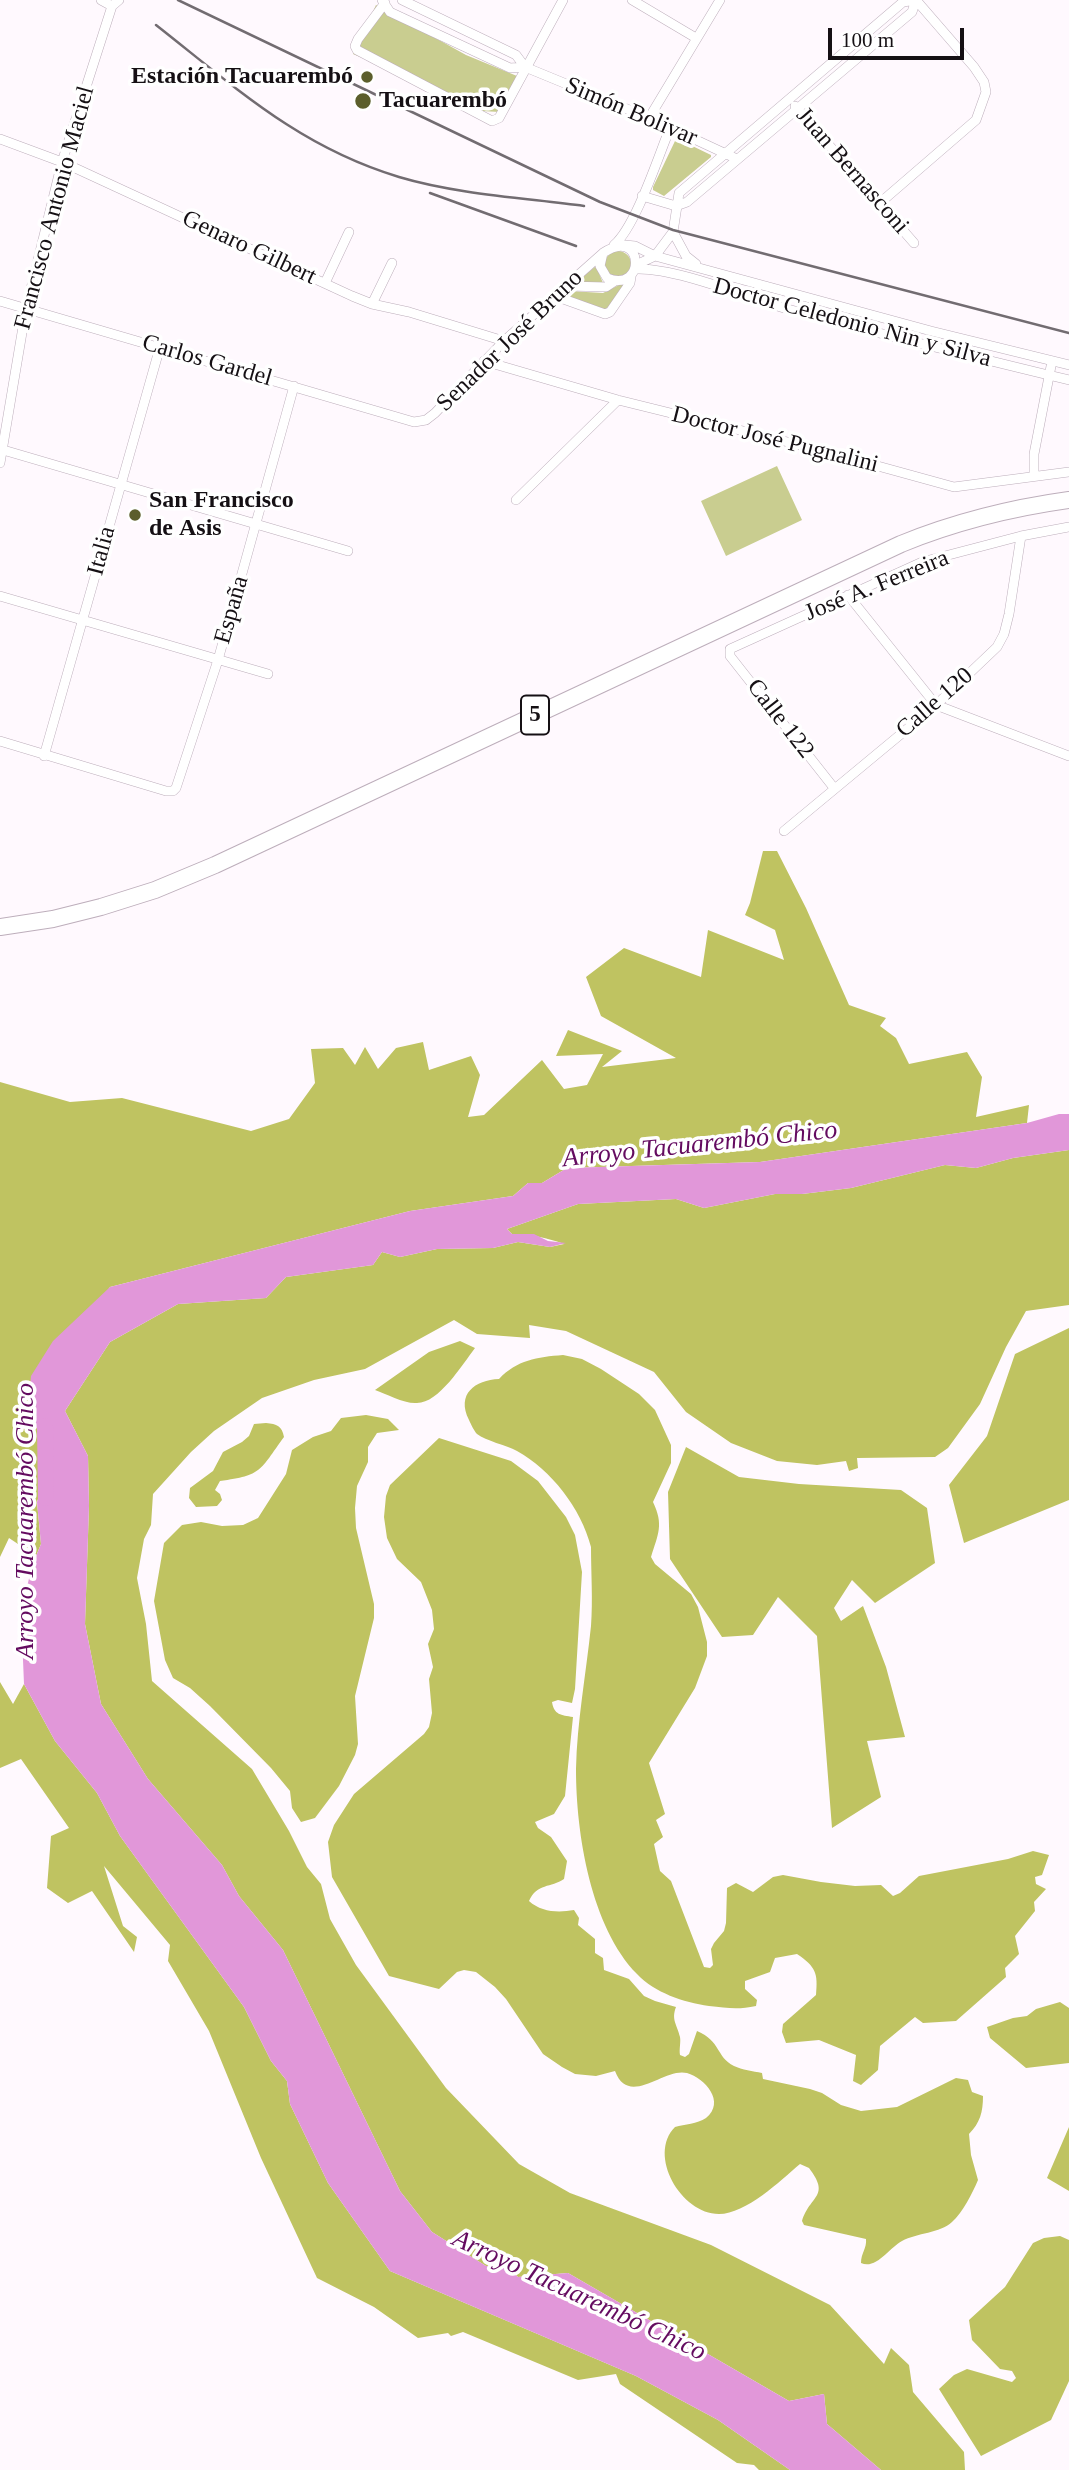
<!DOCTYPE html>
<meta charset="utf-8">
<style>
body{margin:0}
#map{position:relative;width:1069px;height:2470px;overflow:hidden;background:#fff9fe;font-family:Georgia,serif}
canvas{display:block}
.scale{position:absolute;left:828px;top:28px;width:136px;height:32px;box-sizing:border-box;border:4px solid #151014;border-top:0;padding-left:9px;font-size:21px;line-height:24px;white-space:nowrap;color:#151014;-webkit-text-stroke:5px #fff;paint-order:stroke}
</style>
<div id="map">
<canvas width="1069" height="2470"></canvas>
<div class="scale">100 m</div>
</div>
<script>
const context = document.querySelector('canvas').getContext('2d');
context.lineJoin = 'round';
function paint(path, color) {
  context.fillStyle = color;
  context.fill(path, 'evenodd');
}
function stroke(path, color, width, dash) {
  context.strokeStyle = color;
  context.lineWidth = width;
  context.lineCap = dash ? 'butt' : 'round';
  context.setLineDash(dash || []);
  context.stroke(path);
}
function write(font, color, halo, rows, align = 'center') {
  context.font = font + ' Georgia,serif';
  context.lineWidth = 7;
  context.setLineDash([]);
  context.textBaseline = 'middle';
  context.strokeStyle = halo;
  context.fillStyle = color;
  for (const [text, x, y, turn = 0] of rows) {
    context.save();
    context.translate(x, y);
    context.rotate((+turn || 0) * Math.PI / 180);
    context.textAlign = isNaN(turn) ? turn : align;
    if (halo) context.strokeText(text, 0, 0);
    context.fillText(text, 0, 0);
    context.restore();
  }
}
paint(new Path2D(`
 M376 5 466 55 517 76 500 112 481 111 448 93 353 54Z
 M675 141 684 142 711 155V157L664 196 653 190V187Z
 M605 264a13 13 0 1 1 26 0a13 13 0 1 1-26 0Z
 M596 266 603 283H575Z
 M627 281 608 309 603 311 567 296 569 291 603 293Z
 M777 466 802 520 726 556 701 501Z`), '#c9cd90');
paint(new Path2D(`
 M763 851H777L806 908 849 1005 886 1018 880 1026 896 1038 909 1064 967 1052 982 1077 976 1117 1029 1105 1027 1123 760 1162 567 1168 542 1183H528L513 1196 410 1211 110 1287 28 1411 52 1458 37 1502 41 1544 36 1556 9 1538 0 1557V1082L70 1102 122 1098 251 1131 289 1119 315 1083 311 1049 343 1048 355 1065 365 1047 378 1069 396 1048 423 1042 429 1070 471 1056 480 1075 468 1117 484 1115 542 1060 564 1089 587 1085 603 1054 556 1056 568 1030 622 1051 602 1067 676 1058 601 1016 586 977 624 948 701 977 708 930 784 960 775 930 745 915 750 903Z
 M1069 1150V1305L1026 1311 1006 1347 980 1404 948 1448 935 1457 857 1458 858 1468 849 1471 846 1461 817 1465 777 1461 731 1443 686 1412 654 1372 566 1331 529 1325 530 1338 477 1334 454 1320 365 1369 314 1380 262 1398 214 1431 191 1452 153 1494 151 1525 144 1539 137 1578 146 1624 152 1681 252 1769 289 1831 307 1867 321 1884 330 1919 356 1965 446 2088 519 2164 570 2193 711 2245 830 2305 884 2364 891 2348 909 2365 913 2392 964 2452 965 2470H881L827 2424 824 2394 789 2401 568 2273 518 2277 505 2265 486 2266 432 2232 400 2191 283 1950 239 1896 222 1865 148 1779 101 1704 85 1624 89 1506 88 1456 65 1411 110 1342 178 1304 266 1298 286 1277 373 1265 382 1252 400 1257 437 1249 493 1248 518 1242 550 1247 564 1244C548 1238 530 1234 512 1234L507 1229 578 1204 676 1199 704 1208 775 1194H802L851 1188 945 1165 976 1168 1013 1158Z
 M1069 1328V1500L964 1543 949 1485 987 1436 1015 1354Z
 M460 1341 475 1348C462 1365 439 1403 417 1403 404 1404 387 1394 375 1390L429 1352Z
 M563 1355 582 1359 601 1369 639 1394 655 1410 671 1445V1463L653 1502C664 1525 658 1534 651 1557L655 1564 691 1594 698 1607 707 1642V1656L695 1688 649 1763 665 1814 656 1820 663 1837 654 1844 660 1871 671 1881 704 1967 710 1968 713 1965 711 1949 714 1943 724 1931 726 1923 727 1888 736 1883 753 1892 773 1877 783 1875 821 1882 855 1886 881 1885 893 1896 900 1893 919 1876 1008 1859 1033 1851 1049 1855 1042 1875 1035 1877 1036 1884 1046 1889 1034 1902 1035 1911 1015 1936 1019 1954 1005 1968 1006 1977 956 2021 923 2023 915 2017 880 2046 878 2070 861 2085 853 2081 856 2055 819 2040 786 2043 782 2032 783 2024 816 1995C818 1973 816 1967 797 1954L775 1958 770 1972 745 1981V1989L757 2000 756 2006C738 2010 727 2008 709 2006 683 2002 655 1993 637 1974 591 1927 576 1834 576 1769 577 1722 586 1674 591 1626 593 1600 591 1573 591 1547 581 1508 551 1470 517 1451 506 1445 486 1441 477 1434 474 1431 471 1424 469 1420 456 1394 475 1380 499 1379 517 1360 537 1357 563 1355Z
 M366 1415 388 1419 399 1430 377 1433 368 1447V1462L357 1486 355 1508 356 1528 374 1604V1618L355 1696 358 1744 355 1755 339 1786 315 1818 301 1822 292 1808 290 1791 271 1768 210 1706 190 1688 173 1678 165 1660 154 1601 164 1543 182 1525 201 1522 222 1526 243 1525 258 1518 286 1474 292 1450 313 1437 331 1431 341 1418Z
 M266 1423C277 1424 282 1426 284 1437 259 1471 263 1475 220 1481L215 1490 220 1494 222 1500 217 1506 196 1507 189 1498 190 1488 213 1471 223 1452 242 1442 249 1436 254 1424Z
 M439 1438 511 1461 538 1481 566 1517 575 1535 582 1572 575 1689 572 1703 558 1700 552 1702C554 1715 561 1715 573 1717L565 1796 554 1814 535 1822 538 1828 551 1837 567 1861 564 1879C551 1888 537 1883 529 1901 541 1912 558 1913 574 1910L579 1918 578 1925 595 1939V1953L603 1958 604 1970 629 1979 644 1996 655 2001 676 2007C671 2020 677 2024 680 2037 681 2042 679 2049 680 2055L685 2057 689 2054 697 2031C721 2041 716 2057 734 2066 742 2070 753 2071 762 2073L763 2079 810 2089 822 2093 841 2105 861 2111 897 2107 956 2078 968 2080 972 2092 983 2096C983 2112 980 2123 969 2134L971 2155 978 2180C972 2194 963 2212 952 2222 940 2233 917 2233 902 2241 889 2248 876 2270 861 2263 861 2253 867 2248 866 2239L804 2225 802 2221C810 2195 831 2197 809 2168L800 2164C780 2181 746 2214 719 2214 681 2214 647 2155 675 2127 685 2124 697 2124 706 2118 726 2102 705 2078 687 2073 664 2067 629 2108 615 2071L596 2076 575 2074 562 2067 543 2054 506 1999 495 1987 476 1972 464 1970 457 1972 439 1989 389 1976 332 1877 328 1842 334 1825 354 1794 424 1734 429 1727 432 1713 429 1679 433 1667 428 1644 434 1629 432 1610 421 1582 397 1559 387 1538 384 1517 386 1496 390 1485Z
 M686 1447 739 1477 799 1484 901 1490 927 1508 935 1563 875 1603 852 1580 834 1608 841 1621 863 1606 886 1667 905 1737 867 1741 881 1797 832 1828 817 1636 778 1597 753 1635 722 1637 670 1559 668 1492Z
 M0 1682 13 1704 24 1684 55 1741 97 1793 120 1836 244 2007 271 2061 287 2081 290 2104 328 2183 390 2271 636 2376 718 2420 790 2470H759L754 2465 737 2463 620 2384 616 2374 578 2380 463 2332 451 2336 448 2333 418 2338 374 2307 317 2278 261 2158 209 2031 168 1961 170 1945 104 1866 123 1926 137 1937 134 1952 92 1891 68 1903 47 1888 51 1836 69 1828 21 1759 0 1768Z
 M1060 2002 1069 2008V2063L1026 2068 990 2038 987 2027 1013 2018 1027 2016 1036 2009Z
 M1069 2127V2191L1047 2178Z
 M1060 2236 1069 2240V2381L1051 2420 981 2456 939 2389 954 2375 967 2369 1012 2382 1016 2378 1012 2371 1000 2369 972 2340 969 2320 1005 2287 1033 2243 1044 2238Z`), '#bfc361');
paint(new Path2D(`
 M1059 1114H1069V1150L1013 1158 976 1168 945 1165 851 1188 802 1194H775L704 1208 676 1199 578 1204 507 1229 512 1234H534L548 1241 566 1243 550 1247 518 1242 493 1248 437 1249 400 1257 382 1252 373 1265 286 1277 266 1298 178 1304 110 1342 65 1411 88 1456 89 1506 85 1624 101 1704 148 1779 222 1865 239 1896 283 1950 400 2191 432 2232 486 2266 505 2265 518 2277 568 2273 789 2401 824 2394 827 2424 881 2470H790L718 2420 636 2376 390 2271 328 2183 290 2104 287 2081 271 2061 244 2007 120 1836 97 1793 55 1741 24 1684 21 1612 32 1566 41 1544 37 1502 52 1458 28 1411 31 1376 53 1341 110 1287 410 1211 513 1196 528 1183H542L567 1168 760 1162 1027 1123Z`), '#e197d9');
stroke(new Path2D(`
 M45 1426 46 1498`), '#e197d9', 16);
const minor = new Path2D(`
 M101 0 112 6
 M382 0 390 12 510 68 525 67 649 118 737 159
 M402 0 516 55 525 67
 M632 0 696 38
 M385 3 358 39 355 46 357 50 492 121 499 118 563 0
 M795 106 914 243
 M649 118 720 0
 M0 139 62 162 352 296 372 304 409 312 504 341
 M642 196 676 206
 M881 202 976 120 986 92 984 82 974 67 916 0
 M676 206 687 202 912 12 916 0
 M673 232 686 256 696 264
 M614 245C636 226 658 157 670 128
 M625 245 635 246 655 256 931 331 1069 365
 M636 265 655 256 673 232 679 193 903 2 916 0
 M635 269C674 267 744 296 784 308 879 334 974 357 1069 380
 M325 283 349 232
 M567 286 606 287 615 281
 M555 296 605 314 610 312 630 283 631 277
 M0 301 414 422 426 420 435 413 504 341 603 253C644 225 647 294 607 278L600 266 603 253
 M372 304 392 263
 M484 361 618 400 816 449 954 487 1069 472
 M0 449 348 551
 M0 463 26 309 62 162 112 6 119 0
 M1034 475V454L1052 361
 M516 500 618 400
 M848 595 936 705 1069 756
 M0 596 268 674
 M0 741 166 791H173L176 788 218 660 294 386
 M44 756 160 347
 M834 788 730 656V649L922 562 1021 536 1069 527
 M784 831 936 705 997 647 1004 634 1009 614 1021 536`);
const trunk = new Path2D(`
 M0 927 53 919 101 907 155 890 215 865 901 544C955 522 1011 508 1069 500`);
stroke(minor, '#bdaebb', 10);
stroke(trunk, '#bdaebb', 18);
stroke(minor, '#fff', 9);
stroke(trunk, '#fff', 16);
stroke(new Path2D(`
 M178 0 600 202 673 230 1069 333
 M156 25C235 87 299 147 399 177 456 194 524 198 584 206
 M430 193 576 246`), '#726c71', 2.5);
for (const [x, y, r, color] of [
 [367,77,7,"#5c5e2c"],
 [363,101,9,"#5c5e2c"],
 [135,515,7,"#5c5e2c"]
]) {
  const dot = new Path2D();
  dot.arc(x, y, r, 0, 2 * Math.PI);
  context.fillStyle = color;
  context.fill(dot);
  stroke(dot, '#fff', 2.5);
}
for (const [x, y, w] of [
 [535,715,28]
]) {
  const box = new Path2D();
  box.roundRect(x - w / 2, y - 19.5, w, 39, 5);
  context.fillStyle = '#fff';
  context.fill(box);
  stroke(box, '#151014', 2);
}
write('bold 23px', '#151014', null, [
 ["5",535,715]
]);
write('bold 24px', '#151014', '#fff', [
 ["Estación Tacuarembó",353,77,"right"],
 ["Tacuarembó",379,101],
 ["San Francisco",149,501],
 ["de Asis",149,529]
], 'left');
write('24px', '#151014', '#fff', [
 ["Simón Bolivar",631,112,23],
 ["Juan Bernasconi",852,171,49],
 ["Francisco Antonio Maciel",55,208,-75],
 ["Genaro Gilbert",249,248,25],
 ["Doctor Celedonio Nin y Silva",852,323,15],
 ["Senador José Bruno",510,341,-44],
 ["Carlos Gardel",207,361,16],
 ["Doctor José Pugnalini",775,440,14],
 ["Italia",102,551,-75],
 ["José A. Ferreira",877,586,-22],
 ["España",232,610,-74],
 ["Calle 120",935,703,-41],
 ["Calle 122",780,719,52]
]);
write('italic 26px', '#640b60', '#fff', [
 ["Arroyo Tacuarembó Chico",700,1145,-6],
 ["Arroyo Tacuarembó Chico",26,1521,-90],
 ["Arroyo Tacuarembó Chico",579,2296,25]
]);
</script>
